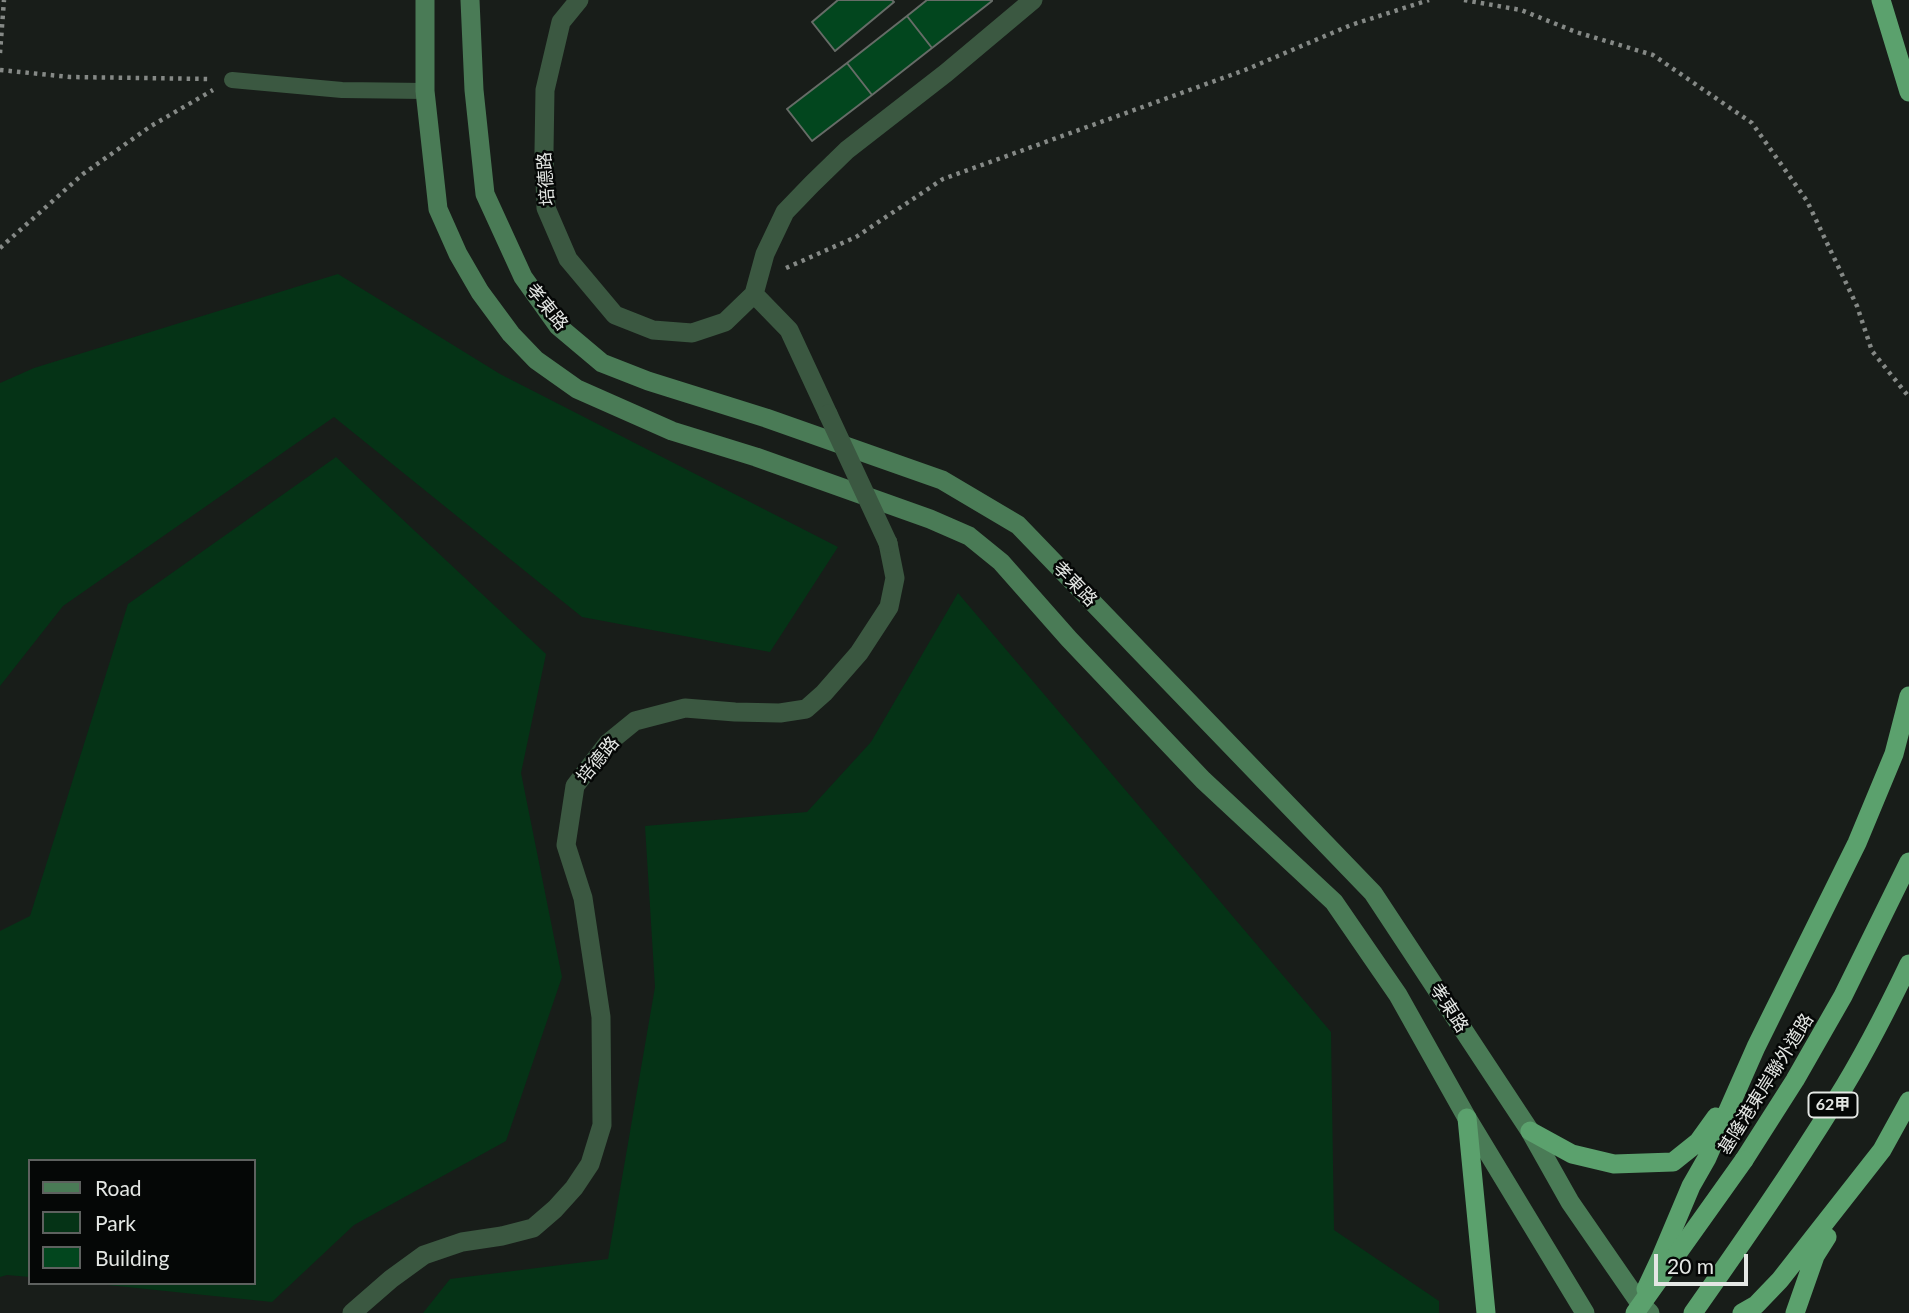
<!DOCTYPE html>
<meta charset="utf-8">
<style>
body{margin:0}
#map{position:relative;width:1909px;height:1313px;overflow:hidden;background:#181d19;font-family:Lato,sans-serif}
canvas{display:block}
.legend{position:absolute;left:28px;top:1159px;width:228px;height:126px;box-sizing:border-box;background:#050706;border:2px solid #5e615f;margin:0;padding:9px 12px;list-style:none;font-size:21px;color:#e4e7e4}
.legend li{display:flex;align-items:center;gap:14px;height:35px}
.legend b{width:35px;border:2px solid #5e615f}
.scale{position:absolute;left:1654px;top:1254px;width:94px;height:32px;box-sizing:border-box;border:4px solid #e4e7e4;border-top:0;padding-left:9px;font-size:21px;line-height:24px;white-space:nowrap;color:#e4e7e4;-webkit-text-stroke:5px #050706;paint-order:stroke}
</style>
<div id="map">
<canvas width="1909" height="1313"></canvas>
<ul class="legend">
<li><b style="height:9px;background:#4a7b56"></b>Road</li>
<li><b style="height:19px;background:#053316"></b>Park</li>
<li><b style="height:19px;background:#02461e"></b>Building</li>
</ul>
<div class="scale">20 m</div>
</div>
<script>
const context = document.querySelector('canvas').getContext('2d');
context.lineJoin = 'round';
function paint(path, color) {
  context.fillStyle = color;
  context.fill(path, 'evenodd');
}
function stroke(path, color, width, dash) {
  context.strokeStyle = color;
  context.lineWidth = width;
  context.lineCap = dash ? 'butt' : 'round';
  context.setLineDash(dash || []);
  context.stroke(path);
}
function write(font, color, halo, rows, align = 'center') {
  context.font = font + ' Lato,"Noto Sans TC",sans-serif';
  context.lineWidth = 5;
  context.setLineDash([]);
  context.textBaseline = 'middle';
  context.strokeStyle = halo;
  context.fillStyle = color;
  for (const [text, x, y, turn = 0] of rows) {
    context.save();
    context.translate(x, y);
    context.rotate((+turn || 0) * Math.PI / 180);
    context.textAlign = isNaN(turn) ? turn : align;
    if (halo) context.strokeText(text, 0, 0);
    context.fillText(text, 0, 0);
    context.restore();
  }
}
paint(new Path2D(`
 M338 274 500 374 838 547 770 652 582 617 334 417 63 606 0 686V383L34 368Z
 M336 457 546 654 521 773 562 977 506 1141 354 1225 272 1302 88 1283H254V1161H30V1277L7 1275 0 1277V931L30 916 128 604Z
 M958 593 1331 1032 1334 1230 1439 1301V1313H423L450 1279 608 1259 655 987 645 826 807 812 871 742Z`), '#053316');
const building = new Path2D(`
 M838 0H892L894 2 835 51 812 22Z
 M927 0H992V1L932 48 907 16Z
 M907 16 932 48 872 95 847 63Z
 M847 63 872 95 812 141 787 109Z`);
paint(building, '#02461e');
stroke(building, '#666c67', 2);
stroke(new Path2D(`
 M1464 0 1521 10 1576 32 1653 55 1752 123 1807 201 1857 306 1872 351 1909 397
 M0 53 4 0
 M0 70 70 77 211 79
 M0 248 83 174 151 126 213 90
 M786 268 856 237 943 179 1245 70 1351 25 1429 0`), '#858986', 4.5, [3.5, 5]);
stroke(new Path2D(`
 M232 80 342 90 425 91`), '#3b5841', 16);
stroke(new Path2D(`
 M579 0 561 22 545 90 544 151 546 208 568 259 615 315 653 330 692 333 725 322 754 294 765 254 785 212 812 184 847 150 946 73 1033 0
 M754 294 789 330 828 414
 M352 1313 391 1279 424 1255 462 1242 502 1236 533 1228 555 1209 574 1188 590 1164 602 1125 601 1017 583 898 566 845 575 786 608 743 635 721 685 708 735 712 780 713 806 709 824 693 859 653 889 607 895 578 888 543`), '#3b5841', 19);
stroke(new Path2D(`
 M425 0V91L438 209 458 254 480 292 511 334 536 360 577 389 672 431 756 457 930 519 969 536 1001 562 1069 639 1203 780 1334 902 1398 995 1467 1118 1585 1313
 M470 0 474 90 485 194 523 277 558 326 602 363 648 381 766 418 942 480 1018 525 1373 893 1530 1131 1570 1202 1639 1302 1650 1313`), '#4a7b56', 19);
stroke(new Path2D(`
 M1881 0 1909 92
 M1467 1118 1486 1313
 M1530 1131 1572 1154 1614 1164 1673 1162 1698 1142 1716 1117
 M1744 1160 1795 1080 1843 996 1909 862
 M1646 1289 1661 1257 1691 1186 1707 1158 1756 1047 1857 843 1894 754 1909 696
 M1693 1313C1742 1243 1791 1173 1836 1100 1863 1057 1887 1010 1909 964
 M1742 1313 1756 1305 1780 1280 1882 1150 1909 1101
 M1795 1313 1815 1256 1827 1237`), '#5ba16d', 19);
stroke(new Path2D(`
 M828 414 888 543`), '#3b5841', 19);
stroke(new Path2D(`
 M1635 1313 1744 1160`), '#5ba16d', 19);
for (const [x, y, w] of [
 [1833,1105,49]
]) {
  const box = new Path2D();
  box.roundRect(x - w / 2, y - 12.5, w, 25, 5);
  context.fillStyle = '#050706';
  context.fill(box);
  stroke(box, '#e4e7e4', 2);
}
write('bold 16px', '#e4e7e4', null, [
 ["62甲",1833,1105]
]);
write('18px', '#e4e7e4', '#050706', [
 ["培德路",546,179,-94],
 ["孝東路",547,307,51],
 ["孝東路",1075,584,46],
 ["培德路",598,760,-50],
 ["孝東路",1449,1008,57],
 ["基隆港東岸聯外道路",1766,1084,-58]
]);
</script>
